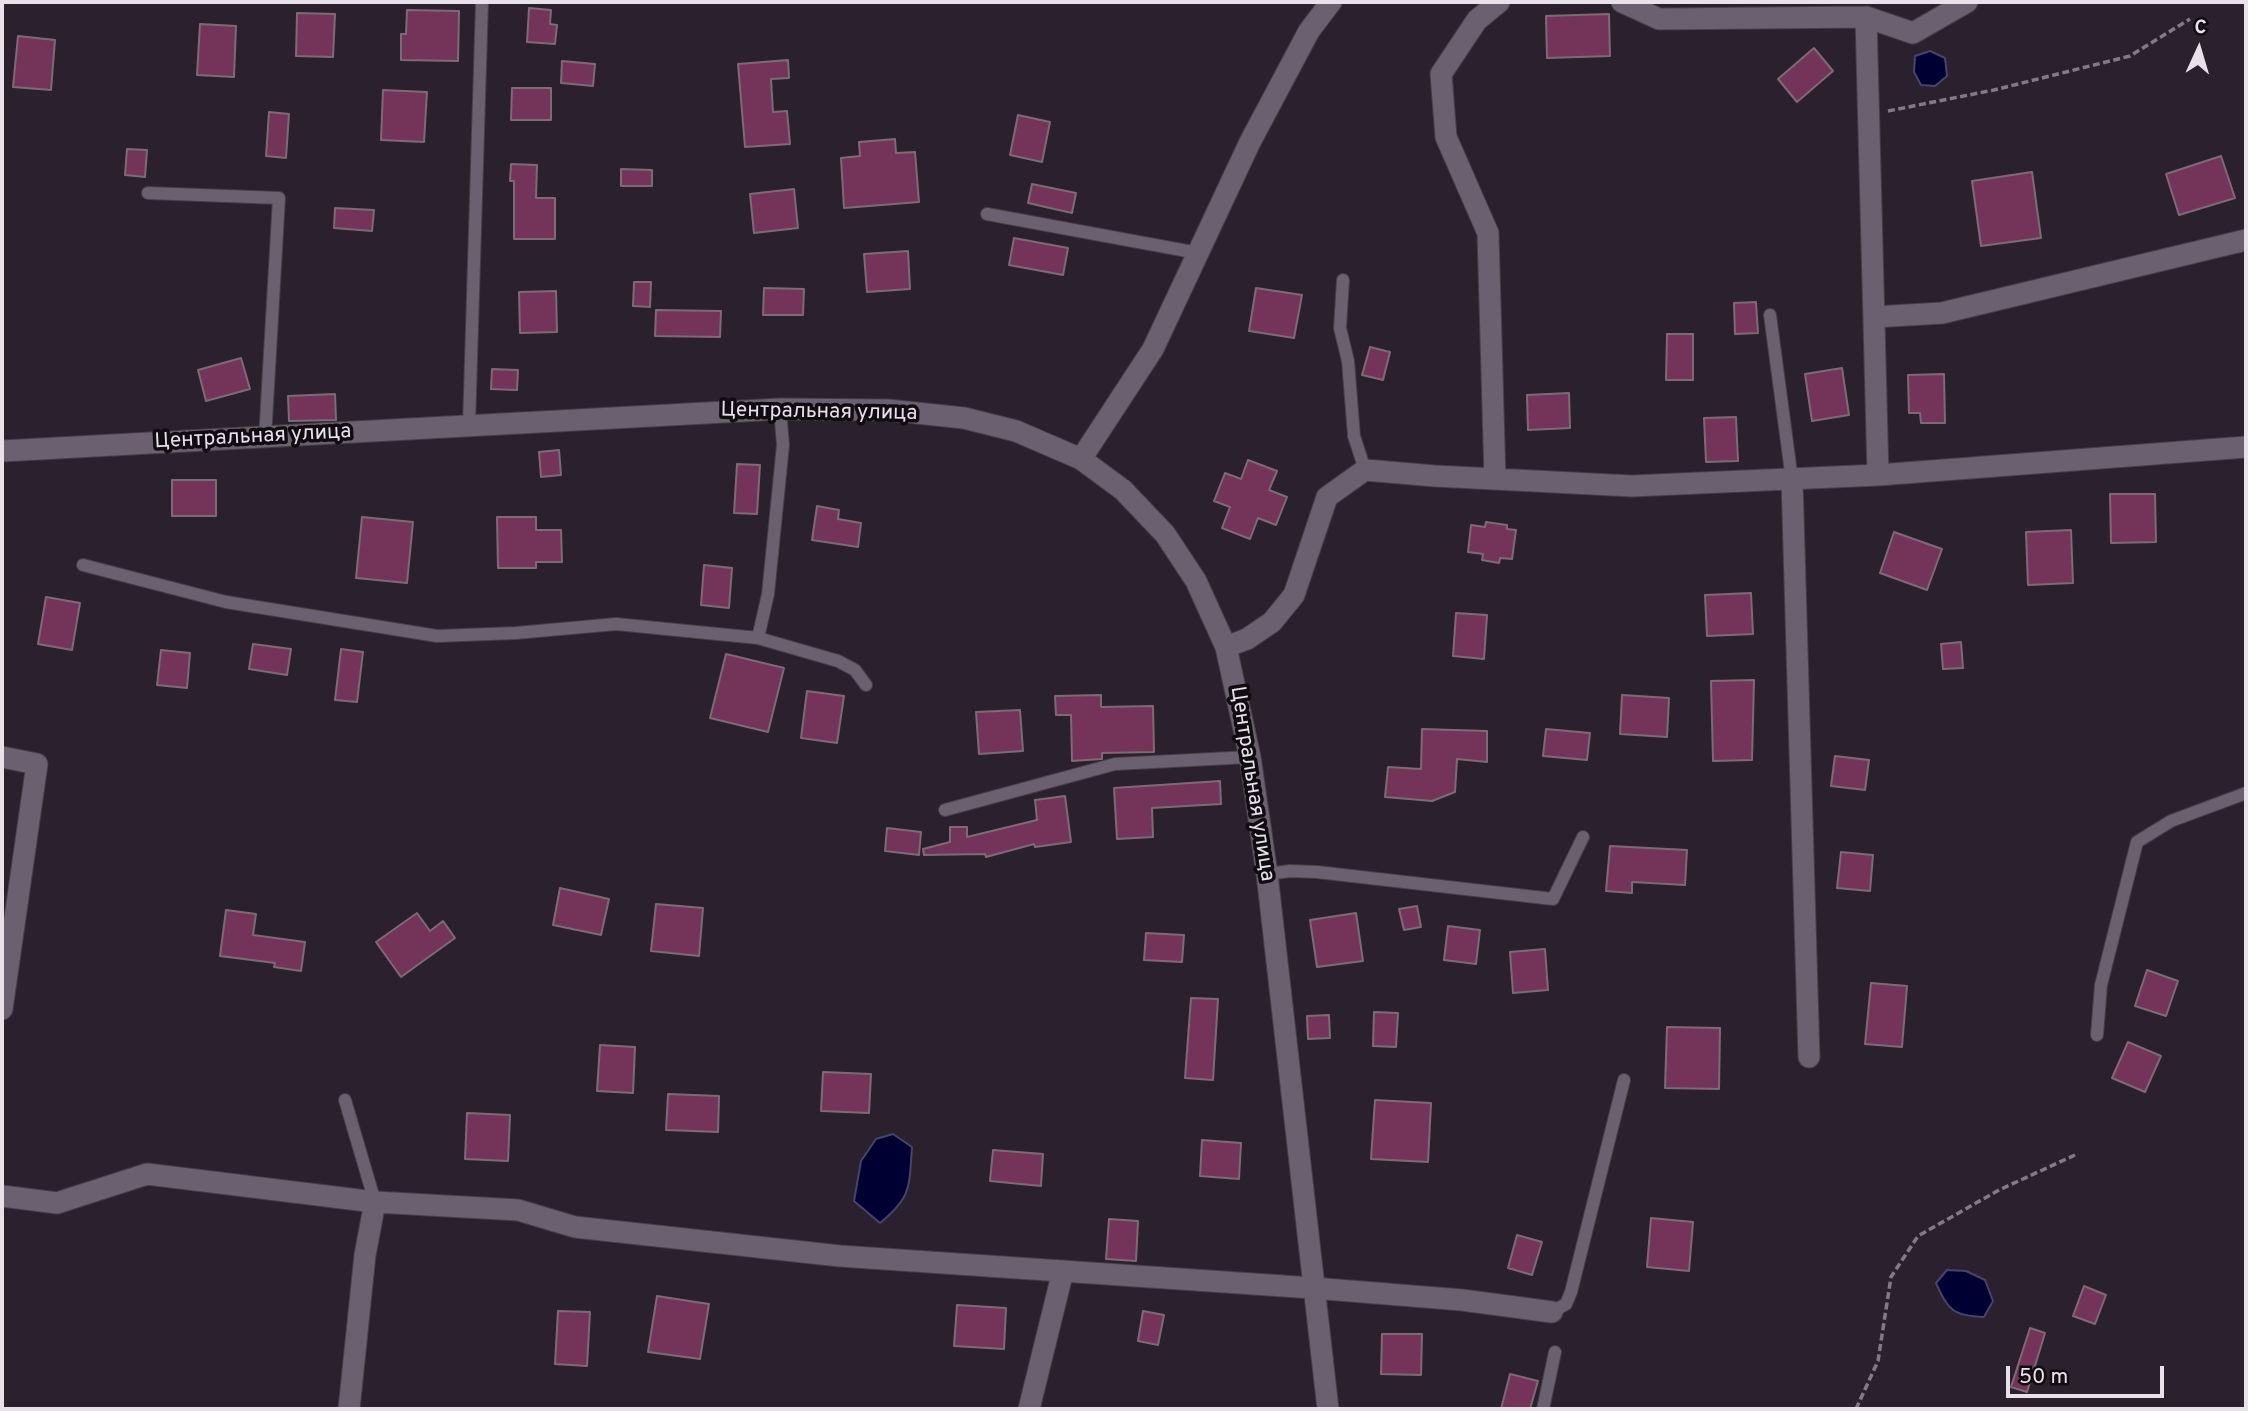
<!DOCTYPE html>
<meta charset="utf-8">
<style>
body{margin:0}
#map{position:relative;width:2248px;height:1411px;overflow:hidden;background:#2b212e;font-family:Overpass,sans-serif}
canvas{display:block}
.frame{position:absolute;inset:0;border:4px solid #e8e1ea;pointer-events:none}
.north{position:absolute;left:2164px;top:14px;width:70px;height:70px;-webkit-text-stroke:5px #110c12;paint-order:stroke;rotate:4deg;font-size:19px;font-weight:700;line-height:28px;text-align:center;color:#e8e1ea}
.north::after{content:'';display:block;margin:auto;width:24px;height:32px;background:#e8e1ea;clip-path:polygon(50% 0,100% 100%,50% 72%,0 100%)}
.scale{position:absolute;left:2006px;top:1366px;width:158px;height:32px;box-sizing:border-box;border:4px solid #e8e1ea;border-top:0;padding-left:9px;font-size:21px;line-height:24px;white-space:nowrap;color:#e8e1ea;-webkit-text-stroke:5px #110c12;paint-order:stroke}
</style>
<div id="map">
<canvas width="2248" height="1411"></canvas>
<div class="frame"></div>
<div class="north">С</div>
<div class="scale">50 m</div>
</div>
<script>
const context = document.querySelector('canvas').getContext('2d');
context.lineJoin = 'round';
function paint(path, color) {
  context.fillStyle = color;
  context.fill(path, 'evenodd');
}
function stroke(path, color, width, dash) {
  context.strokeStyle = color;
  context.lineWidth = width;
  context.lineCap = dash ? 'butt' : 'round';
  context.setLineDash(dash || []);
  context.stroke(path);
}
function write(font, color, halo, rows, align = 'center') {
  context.font = font + ' Overpass,sans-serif';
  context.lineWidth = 7;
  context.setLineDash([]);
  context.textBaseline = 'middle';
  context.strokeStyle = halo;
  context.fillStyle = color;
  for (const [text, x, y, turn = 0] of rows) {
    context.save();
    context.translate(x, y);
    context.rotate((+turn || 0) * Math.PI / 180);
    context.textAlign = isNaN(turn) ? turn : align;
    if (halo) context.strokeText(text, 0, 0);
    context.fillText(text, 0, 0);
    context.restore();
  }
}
const water = new Path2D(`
 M1930 51 1945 58 1947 76 1935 86 1921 85 1914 72 1915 56Z
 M893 1134 912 1147C909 1187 912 1197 880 1223L854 1201 861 1161 876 1139Z
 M1947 1270 1966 1271 1985 1280 1993 1301 1984 1317C1953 1316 1948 1310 1936 1283Z`);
paint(water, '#000133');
stroke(water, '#46446a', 2);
const building = new Path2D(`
 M529 8 551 10 550 24 557 25 555 44 527 42Z
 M407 10 459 11 458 61 401 60V34H406Z
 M297 13 335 14 333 57 296 56Z
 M1609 14 1610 56 1547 58 1546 16Z
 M200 24 236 26 234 77 197 75Z
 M18 36 55 40 51 90 13 87Z
 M1814 48 1833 71 1797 102 1778 79Z
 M788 60 789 78 771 79 773 112 787 111 790 144 745 147 738 64Z
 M562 61 595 64 593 86 561 83Z
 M512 88H551V120H511Z
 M383 90 427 92 424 142 381 140Z
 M269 112 289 114 286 158 266 156Z
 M1018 115 1050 122 1042 162 1010 155Z
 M895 139 896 153 915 152 919 202 844 208 841 158 860 156 859 142Z
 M127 149 147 150 145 177 125 175Z
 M2221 156 2235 198 2179 215 2166 174Z
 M511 164 537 165 536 198H555V239H514V181H510Z
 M621 169 652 170V186H621Z
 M2032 172 2041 238 1981 246 1972 181Z
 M1032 184 1076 193 1072 213 1028 203Z
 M794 189 798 228 754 233 750 194Z
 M335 208 374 210 372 231 334 228Z
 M1014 238 1068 248 1063 275 1009 265Z
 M908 251 910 289 867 292 864 254Z
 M634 282H651L650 307 633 306Z
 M764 288 804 289 803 315H763Z
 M1256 288 1302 295 1294 338 1249 331Z
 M556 291 557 332 520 333 519 292Z
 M1756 302 1758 333 1735 334 1734 303Z
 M656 310 721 311 720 337 655 336Z
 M1667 334H1693V380H1666Z
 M1370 347 1390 352 1383 380 1362 375Z
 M241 358 250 389 206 401 198 370Z
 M1842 368 1849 415 1812 421 1805 374Z
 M492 369 518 370 517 390 491 389Z
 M1944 374 1945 423H1921L1920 413H1909L1908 375Z
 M1569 393 1570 428 1528 430 1527 395Z
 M335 394 336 420 289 421 288 396Z
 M1736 417 1738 461 1706 462 1704 418Z
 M559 450 561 475 541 477 539 452Z
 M1248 460 1277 471 1269 490 1287 497 1276 525 1258 518 1250 539 1222 528 1230 507 1214 501 1225 473 1241 479Z
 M737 464 760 465 757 514 734 513Z
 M172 480H216V516H172Z
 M2110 494H2155L2156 542 2111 543Z
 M817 506 839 510 838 519 861 523 858 547 812 540Z
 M362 517 413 522 407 583 356 578Z
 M497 517H536V530H561L562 562H536V568H498Z
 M1486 522 1507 525V529L1516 530 1512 559 1500 558 1499 563 1482 560 1483 554 1468 552 1471 525 1485 527Z
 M2071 530 2073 583 2028 585 2026 532Z
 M1894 532 1942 549 1927 590 1880 573Z
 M704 565 732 568 729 608 701 605Z
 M1751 593 1753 634 1707 636 1705 595Z
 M46 597 80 603 72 650 38 644Z
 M1456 613 1487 615 1484 659 1453 656Z
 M1961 642 1963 668 1943 669 1941 644Z
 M253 644 291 649 287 675 249 669Z
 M341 649 363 652 357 702 335 700Z
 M161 650 190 653 187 688 157 685Z
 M726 654 784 668 768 732 710 718Z
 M1754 680 1752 760 1713 761 1711 681Z
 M807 691 844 696 837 743 801 738Z
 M1101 695V707L1153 706 1154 752 1102 753V759L1072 761 1071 715H1056L1055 696Z
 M1622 695 1669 698 1667 737 1620 734Z
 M1020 710 1023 751 979 754 976 712Z
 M1422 729 1487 731V762L1457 759 1455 792 1432 801 1385 797 1388 767 1421 769Z
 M1546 729 1590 733 1587 760 1543 756Z
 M1835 756 1869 760 1865 790 1831 786Z
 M1220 781 1221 804 1152 808 1153 837 1117 839 1114 788Z
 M1065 796 1071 842 1035 847 1034 844 986 857 985 854 924 855 923 849 950 842V827H967V837L1037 820 1035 800Z
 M887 828 921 832 919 855 885 851Z
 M1610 846 1687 850 1685 885 1632 882V893L1606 891Z
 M1841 852 1873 855 1870 891 1837 888Z
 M560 888 609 899 601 935 553 925Z
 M656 904 703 908 699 956 651 951Z
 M1417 906 1421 927 1404 930 1399 909Z
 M226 910 256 914 253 935 305 942 301 971 274 967 275 963 220 956Z
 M417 913 430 931 443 921 455 938 401 977 376 942Z
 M1356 913 1363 961 1317 967 1310 920Z
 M1448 926 1480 930 1476 964 1444 960Z
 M1146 933 1184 935 1182 962 1144 960Z
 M1545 949 1548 990 1513 993 1510 952Z
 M2147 970 2178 981 2166 1016 2135 1006Z
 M1871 983 1907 986 1902 1047 1865 1044Z
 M1191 998 1218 999 1213 1080 1185 1078Z
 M1374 1012 1398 1013 1396 1047 1373 1046Z
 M1329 1015 1330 1038 1308 1039 1307 1016Z
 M1667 1027 1720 1028 1719 1089 1665 1088Z
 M2128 1042 2161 1056 2145 1092 2112 1078Z
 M600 1045 635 1047 633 1093 597 1091Z
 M823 1072 871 1074 869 1113 821 1111Z
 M668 1094 719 1096 718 1132 666 1130Z
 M1375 1100 1431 1103 1428 1162 1371 1159Z
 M467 1113 510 1115 508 1161 465 1159Z
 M1202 1140 1241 1143 1239 1179 1200 1176Z
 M993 1150 1043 1154 1041 1186 990 1181Z
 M1651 1218 1693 1222 1689 1271 1647 1267Z
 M1109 1219 1138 1221 1136 1261 1106 1259Z
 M1517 1235 1542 1242 1532 1275 1508 1268Z
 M2084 1286 2106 1295 2095 1324 2073 1316Z
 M657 1296 709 1304 700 1359 648 1352Z
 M957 1305 1006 1308 1004 1349 954 1346Z
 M558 1311 590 1312 587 1366 555 1364Z
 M1143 1311 1164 1315 1158 1345 1138 1341Z
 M2030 1328 2045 1333 2027 1392 2011 1387Z
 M1382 1334H1422L1421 1375 1381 1374Z
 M1510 1374 1538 1381 1530 1409H1501Z`);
paint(building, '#743459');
stroke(building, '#7d6a74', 2);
const lane = new Path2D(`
 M148 193 279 198 265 438
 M987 214 1198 253
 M1343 280 1340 328 1348 361 1354 436 1365 470
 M1770 315 1792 480
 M469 425 482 2
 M83 565 226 602 437 636 516 633 616 624 758 638 768 594 783 445 780 409
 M758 638 838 661 855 670 866 685
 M945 810 1115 764 1250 757
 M1267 874 1290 871 1317 872 1553 899 1583 837
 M2097 1035 2101 985 2137 842 2171 821 2246 793
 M345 1100 375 1202
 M1552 1312 1566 1304 1571 1292 1624 1080
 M1543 1409 1555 1352`);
const street = new Path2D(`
 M1622 2 1659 19 1866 17 1913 33 1967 2
 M1866 17 1878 475
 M1874 317 1942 313 2246 240
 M1081 459 1153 349 1250 142 1309 31 1331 2
 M1495 479 1488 233 1446 137 1441 74 1477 20 1499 2
 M1792 480 1809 1057
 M1226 647 1247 639 1272 622 1294 595 1327 497 1365 470 1435 476 1632 486 1878 475 2246 447
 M2 757 37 764 2 1009
 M2 1196 57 1203 147 1174 375 1202 518 1210 575 1227 840 1256 1313 1288 1462 1300 1552 1312
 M349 1409 365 1255 375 1202
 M1029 1409 1063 1271`);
const secondary = new Path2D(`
 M2 451 780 409 888 410 964 418 1016 431 1081 459 1123 490 1165 534 1196 581 1226 647 1250 757 1267 874 1328 1409`);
stroke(lane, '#463e49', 14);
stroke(street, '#463e49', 23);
stroke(secondary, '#463e49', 23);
stroke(new Path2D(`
 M1888 111 1994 90 2130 56 2190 19
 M1856 1409 1878 1361 1891 1277 1918 1236 1999 1190 2075 1155`), '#837a86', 3.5, [7, 3.5]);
stroke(lane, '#6b606f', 12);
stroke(street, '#6b606f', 21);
stroke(secondary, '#6b606f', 21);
write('21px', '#e8e1ea', '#110c12', [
 ["Центральная улица",819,413,1],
 ["Центральная улица",253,438,-3],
 ["Центральная улица",1251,784,81]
]);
</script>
